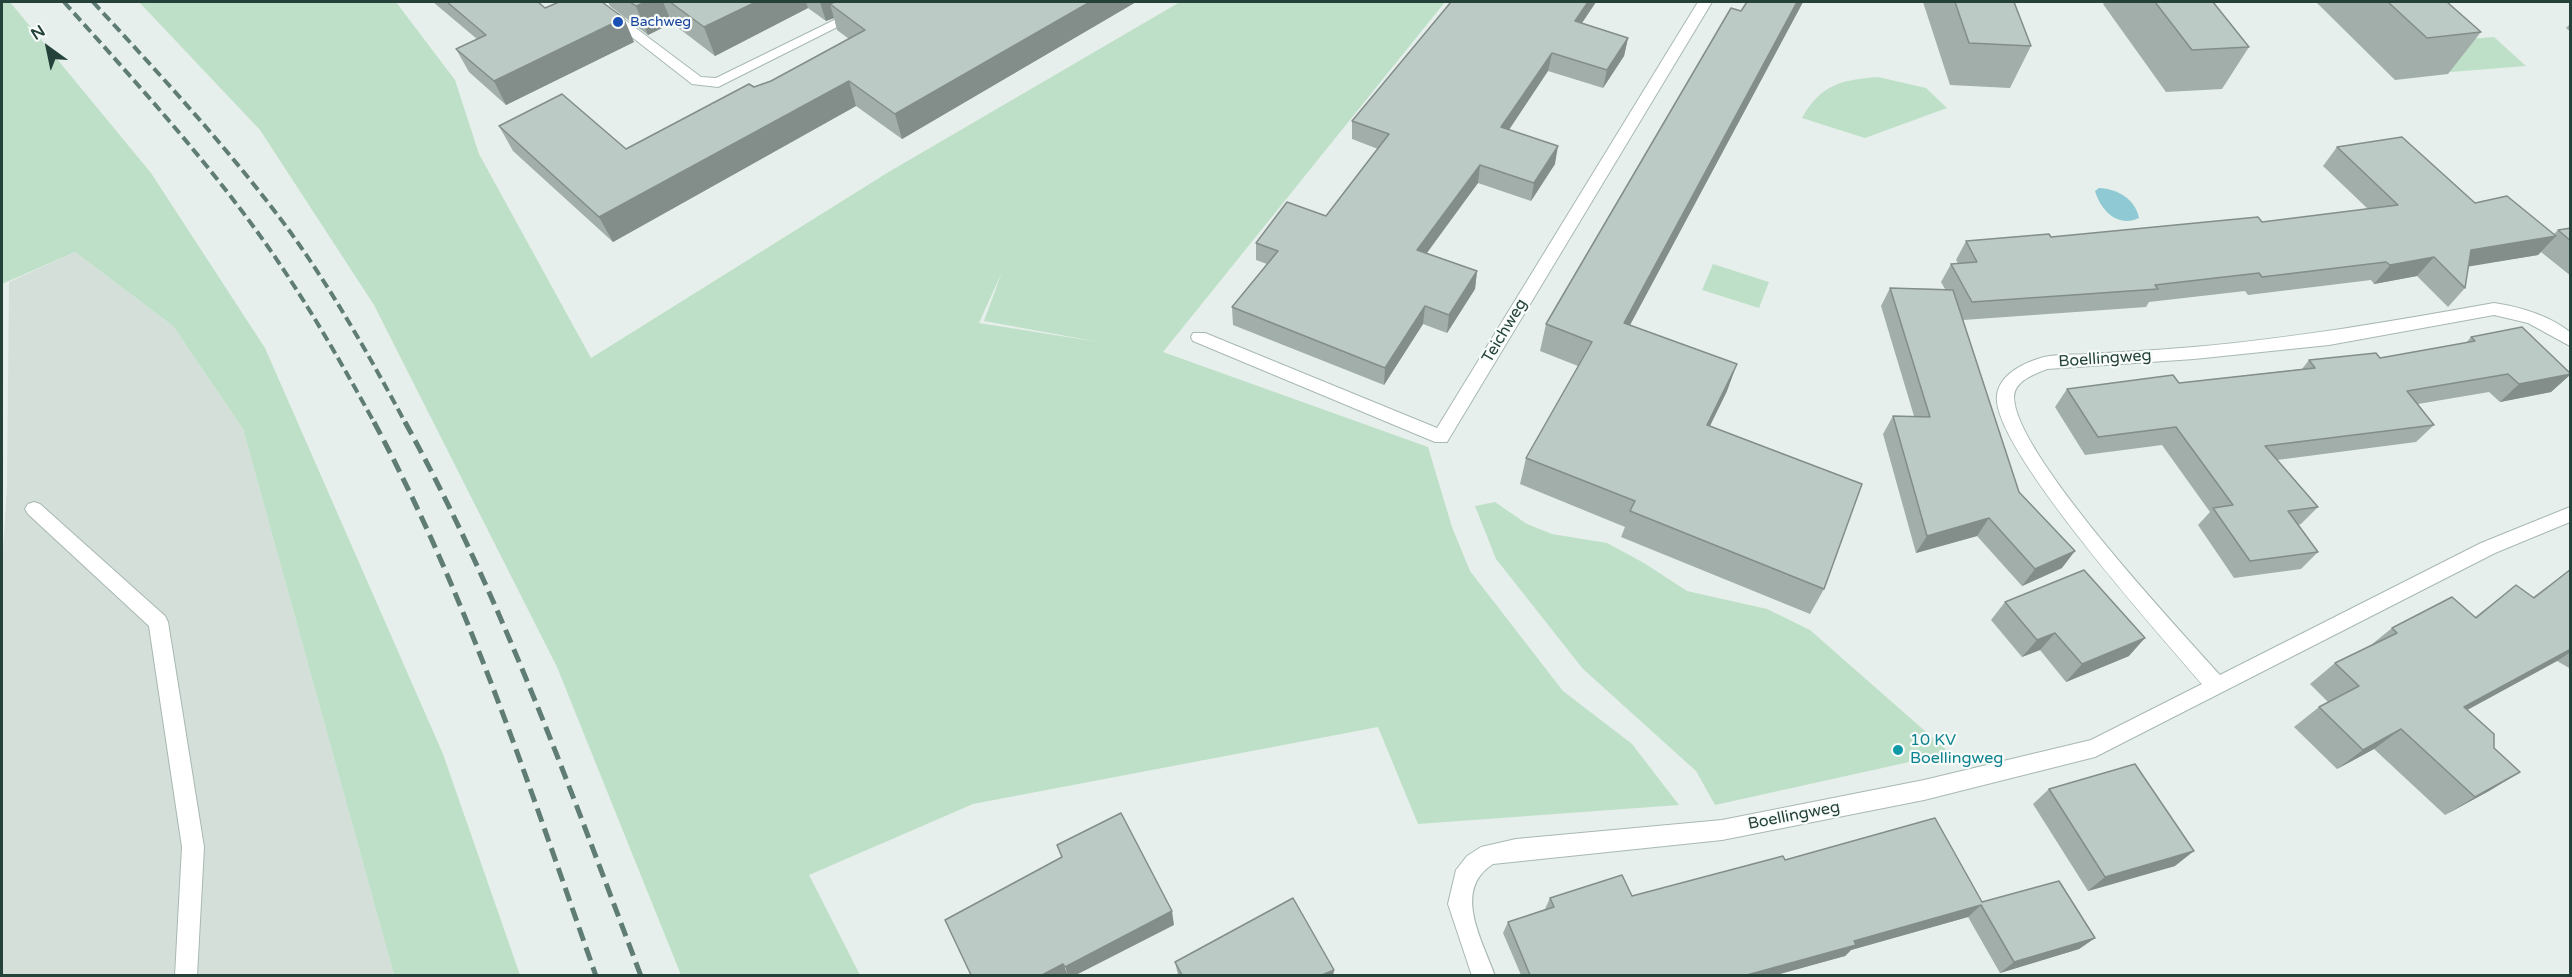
<!DOCTYPE html>
<style>
body{margin:0}
#map{position:relative;width:2572px;height:977px;overflow:hidden;background:#e6efeb;font-family:"Varela Round",sans-serif}
canvas{display:block}
.frame{position:absolute;inset:0;border:3px solid #24423a;pointer-events:none}
.north{position:absolute;left:18px;top:18px;width:60px;height:60px;-webkit-text-stroke:4px #f7fbf9;paint-order:stroke;rotate:327deg;font-size:16px;font-weight:700;line-height:24px;text-align:center;color:#24423a}
.north::after{content:'';display:block;margin:auto;width:21px;height:27px;background:#24423a;clip-path:polygon(50% 0,100% 100%,50% 72%,0 100%)}
</style>
<div id="map">
<canvas width="2572" height="977"></canvas>
<div class="frame"></div>
<div class="north">N</div>
</div>
<script>
const context = document.querySelector('canvas').getContext('2d');
context.lineJoin = 'round';
function paint(path, color) {
  context.fillStyle = color;
  context.fill(path, 'evenodd');
}
function stroke(path, color, width, dash) {
  context.strokeStyle = color;
  context.lineWidth = width;
  context.lineCap = dash ? 'butt' : 'round';
  context.setLineDash(dash || []);
  context.stroke(path);
}
function write(font, color, halo, rows, align = 'center') {
  context.font = font + ' "Varela Round",sans-serif';
  context.lineWidth = 4.5;
  context.setLineDash([]);
  context.textBaseline = 'middle';
  context.strokeStyle = halo;
  context.fillStyle = color;
  for (const [text, x, y, turn = 0] of rows) {
    context.save();
    context.translate(x, y);
    context.rotate((+turn || 0) * Math.PI / 180);
    context.textAlign = isNaN(turn) ? turn : align;
    if (halo) context.strokeText(text, 0, 0);
    context.fillText(text, 0, 0);
    context.restore();
  }
}
paint(new Path2D(`
 M75 252 173 326 243 429 394 975 2 976V566L7 487 9 282Z`), '#d4dfda');
paint(new Path2D(`
 M2 2H10L151 173 265 348 443 754 520 975H394L243 429 173 326 75 252 2 284Z
 M139 2H396L455 80 479 154 591 358 887 173 1180 2H1445L1163 352 1428 447 1452 527 1470 571 1563 691 1632 744 1679 805 1418 824 1378 727 973 804 809 875 860 975H681L557 667 374 305 260 130ZM1002 272 984 321 1099 342 979 323Z
 M2494 37 2526 66 2451 72 2421 43Z
 M1878 77 1926 88 1947 108 1865 138 1802 118C1821 84 1841 80 1878 77Z
 M1713 264 1769 282 1759 308 1702 290Z
 M1495 502 1527 524 1552 534 1607 543 1644 563 1687 591 1767 609 1810 630 1950 753 1715 805 1696 771 1583 669 1496 559 1475 506Z`), '#bfe0c8');
paint(new Path2D(`
 M2099 188C2118 189 2135 199 2139 218 2118 228 2101 211 2095 191Z`), '#8ec9d4');
const service = new Path2D(`
 M34 502 40 504 165 616 168 622 204 847 197 976H175L182 847 149 626 28 514 25 509 28 504Z`);
const minor = new Path2D(`
 M587 2H601L701 77 716 78 871 2H887L718 87 692 84Z
 M1698 2H1712L1447 442H1435L1193 341 1191 337 1193 333H1205L1437 428Z
 M2494 303C2521 307 2548 315 2570 332V346L2528 323 2494 315 2329 345 2194 359 2047 369C2035 374 2014 381 2014 397 2014 453 2177 627 2220 675L2481 543 2570 507V522L2495 553 2095 757 1924 800 1722 840 1493 864C1452 890 1482 939 1495 976H1472L1448 904 1456 870 1467 856 1481 847 1516 839 1722 820 1924 780 2091 740 2202 684C2163 638 1990 446 1997 395 2000 373 2026 362 2044 357 2059 354 2075 355 2089 354 2124 352 2159 350 2194 347 2295 338 2394 321 2494 303Z`);
stroke(service, '#a8b8b2', 2);
stroke(minor, '#a8b8b2', 2);
paint(service, '#fff');
paint(minor, '#fff');
stroke(new Path2D(`
 M64 2C134 80 205 158 266 244 306 301 341 362 375 424
 M93 2C162 77 231 151 291 233 334 293 371 359 406 424`), '#5f7d75', 4, [10, 5]);
stroke(new Path2D(`
 M374 422C468 597 530 789 596 976
 M405 422C502 598 570 789 641 976`), '#5f7d75', 5, [14, 7]);
paint(new Path2D(`
 M433 2H538L545 8 634 42 506 105 469 72 456 49 477 39Z
 M608 2H1136L902 139 856 106 613 242 513 151 499 126 626 149 754 87 771 81 849 39 837 30 834 18 826 21 808 8 715 56 672 23 648 35 610 6Z
 M1451 2H1596L1582 23 1628 38 1624 56 1603 88 1548 71 1509 129 1555 164 1531 201 1478 183 1426 253 1477 271 1475 289 1447 333 1423 324 1384 385 1233 325 1232 307 1267 264 1256 260V243L1326 216 1378 149 1352 139V121Z
 M1747 2H1803L1630 325 1727 391 1710 426 1824 589 1810 614 1621 537 1625 527 1520 484 1526 458 1578 366 1540 351 1546 324Z
 M1923 2H2014L2031 46 2010 88 1950 85Z
 M2105 2H2213L2249 47 2222 89 2166 92 2103 4Z
 M2316 2H2447L2481 32 2448 74 2395 80Z
 M2571 23V32L2566 28Z
 M2337 147 2554 234 2558 230 2571 228V276L2541 252 2538 255 2468 266 2465 288 2448 307 2417 276 2374 284 2371 280 2248 295 2245 291 2149 302 2146 307 1963 320 2019 492 2062 568 2022 586 1977 536 1916 553 1883 434 1893 416H1914L1881 306 1890 288 1945 289 1941 282 1951 264 1958 263 1956 260 1966 241 2051 237 2262 222 2368 209 2323 166Z
 M2471 337 2571 374 2551 392 2500 402 2489 392 2418 404 2434 425 2416 442 2277 460 2318 507 2301 524 2298 525 2318 552 2301 569 2234 578 2198 525 2210 512 2162 445 2085 455 2055 407 2067 389 2179 383 2302 369 2309 360 2380 358 2466 343Z
 M2571 569V669L2557 661 2467 710 2494 748 2520 772 2489 791 2445 815 2374 749 2337 769 2294 727 2319 707 2328 702 2310 684 2335 663 2371 645 2392 628 2475 617 2516 585 2533 597Z
 M2005 602 2129 656 2066 682 2040 650 2022 657 1991 620Z
 M2049 789 2175 866 2088 891 2033 804Z
 M1785 860 1982 902 2095 938 2079 949 2000 973 1968 917 1851 950 1845 956 1776 975H1521L1503 933 1508 922 1545 909 1550 898 1632 896Z
 M1175 962 1334 970 1333 975H1178Z`), '#a1aea9');
paint(new Path2D(`
 M646 2H663L672 23 648 35 636 6Z
 M756 2H806L808 8 715 56 704 27Z
 M820 2H865L830 4 834 18 826 21Z
 M1090 2H1136L902 139 895 114Z
 M1588 2H1596L1571 39 1575 21Z
 M1797 2H1803L1616 351 1624 323Z
 M624 18 634 42 506 105 494 81Z
 M1628 38 1624 56 1603 88 1607 70Z
 M1552 53 1548 71 1499 145 1501 127Z
 M849 81 856 106 613 242 599 217Z
 M1558 146 1555 164 1531 201 1534 183Z
 M1480 165 1478 183 1416 268 1417 250Z
 M2556 236 2538 255 2454 269 2471 250Z
 M2434 257 2417 276 2374 284 2390 265Z
 M1477 271 1475 289 1447 333 1449 315Z
 M1425 306 1423 324 1384 385 1385 368Z
 M1737 364 1727 391 1697 452 1707 425Z
 M2571 374 2551 392 2500 402 2519 384Z
 M1989 518 1977 536 1916 553 1927 536Z
 M2075 551 2062 568 2022 586 2035 569Z
 M2055 633 2040 650 2022 657 2037 640Z
 M2145 638 2129 656 2066 682 2082 664Z
 M2571 649V652L2557 661 2436 727 2464 707Z
 M2401 729 2374 749 2337 769 2363 750Z
 M2520 772 2489 791 2445 815 2475 797Z
 M2194 851 2175 866 2088 891 2105 877Z
 M1981 905 1968 917 1851 950 1845 956 1776 975H1747L1854 941Z
 M1172 911 1174 925 1076 975H1068L1065 967Z
 M2095 938 2079 949 2000 973 2014 962Z
 M1063 964 1068 975H1042Z
 M1334 970 1333 975H1322Z`), '#838d89');
const building = new Path2D(`
 M447 2H538L545 8 559 2H602L624 18 494 81 456 49 486 35Z
 M630 2H646L636 6Z
 M670 2H756L704 27Z
 M835 2H1090L895 114 849 81 599 217 499 126 562 94 626 149 749 84 754 87 771 81 865 30 830 4Z
 M1451 2H1588L1575 21 1628 38 1607 70 1552 53 1501 127 1558 146 1534 183 1480 165 1417 250 1477 271 1449 315 1425 306 1385 368 1232 307 1278 251 1256 243 1287 202 1326 216 1389 134 1352 121Z
 M1747 2H1797L1624 323 1737 364 1707 425 1862 484 1824 589 1630 511 1635 501 1526 458 1592 342 1546 324 1731 8 1741 11Z
 M1955 2H2014L2031 46 1969 43Z
 M2155 2H2213L2249 47 2192 50Z
 M2388 2H2447L2481 32 2427 38Z
 M2402 137 2475 203 2507 196 2556 236 2471 250 2465 288 2434 257 2390 265 2386 262 2262 277 2259 273 2155 285 2158 289 1972 302 1951 264 1977 262 1966 241 2049 234 2051 237 2258 217 2262 222 2398 205 2337 147Z
 M2571 228V241L2558 230Z
 M1890 288 1953 290 2019 492 2075 551 2035 569 1989 518 1927 536 1893 416 1930 417Z
 M2522 327 2571 374 2519 384 2508 374 2407 391 2434 425 2265 446 2318 507 2288 511 2318 552 2250 561 2213 508 2233 505 2176 427 2098 437 2067 389 2173 375 2179 383 2315 368 2309 360 2376 353 2380 358 2475 341 2471 337Z
 M2571 569V649L2464 707 2494 734V748L2520 772 2475 797 2401 729 2363 750 2319 707 2359 686 2335 663 2397 633 2392 628 2452 597 2476 618 2516 585 2534 598Z
 M2084 570 2145 638 2082 664 2055 633 2037 640 2005 602Z
 M2135 764 2194 851 2105 877 2049 789Z
 M1121 813 1172 911 1065 967 1063 964 1042 975H971L945 920 1062 857 1057 845Z
 M1935 818 1982 902 2059 881 2095 938 2014 962 1981 905 1854 941 1856 945 1747 975H1530L1508 922 1554 907 1550 898 1622 875 1632 896 1783 856 1785 860Z
 M1293 898 1334 970 1322 975H1182L1175 962Z`);
paint(building, '#bbcac4');
stroke(building, '#838d89', 1.5);
for (const [x, y, r, color] of [
 [618,22,6,"#1a4fb4"],
 [1898,750,6,"#0f9aa8"]
]) {
  const dot = new Path2D();
  dot.arc(x, y, r, 0, 2 * Math.PI);
  context.fillStyle = color;
  context.fill(dot);
  stroke(dot, '#f7fbf9', 2);
}
write('14px', '#164399', '#f7fbf9', [
 ["Bachweg",630,22]
], 'left');
write('16px', '#24423a', '#f7fbf9', [
 ["Teichweg",1505,331,-59],
 ["Boellingweg",2105,359,-4],
 ["Boellingweg",1794,816,-11]
]);
write('16px', '#0d838f', '#f7fbf9', [
 ["10 KV",1910,741],
 ["Boellingweg",1910,759]
], 'left');
</script>
